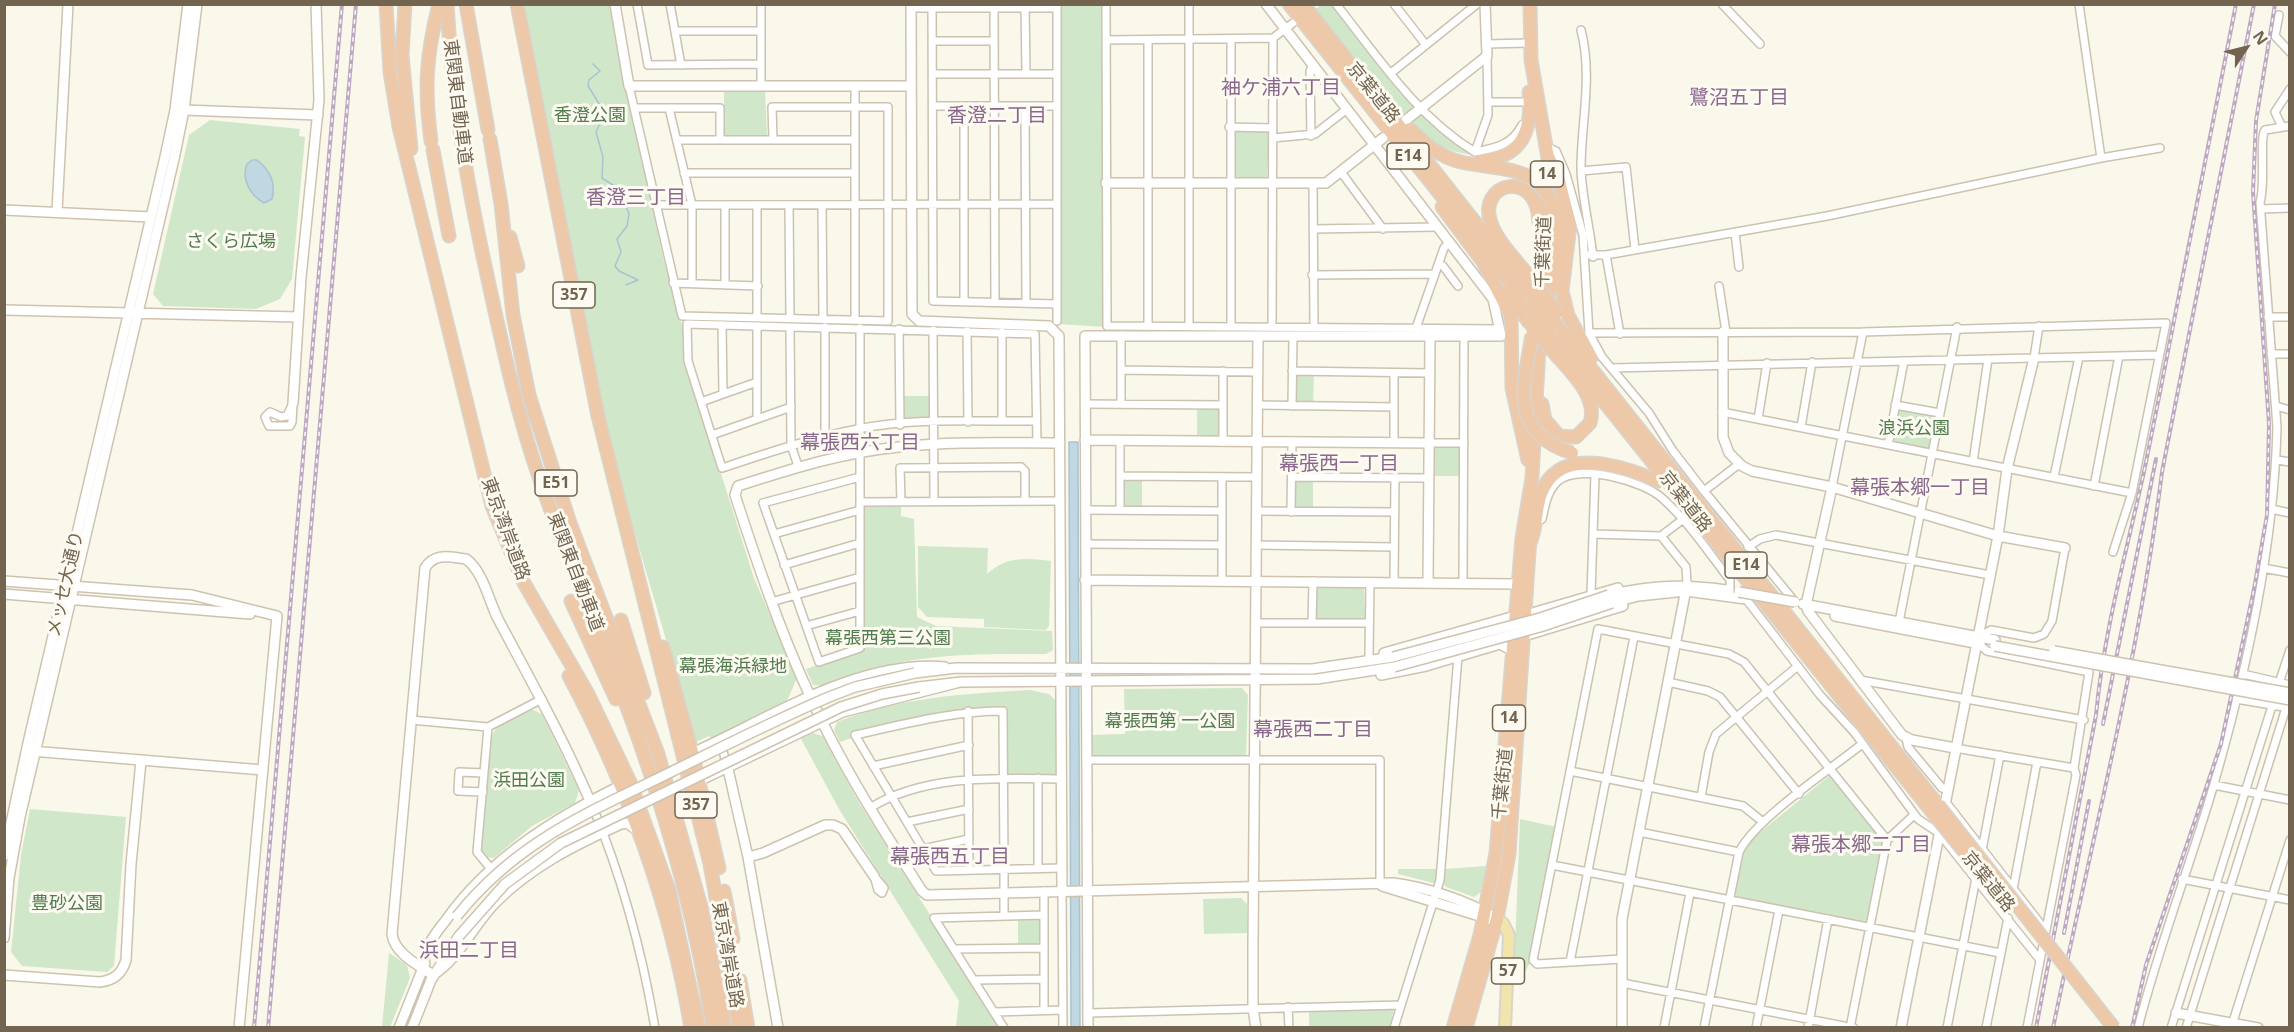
<!DOCTYPE html>
<meta charset="utf-8">
<style>
body{margin:0}
#map{position:relative;width:2294px;height:1032px;overflow:hidden;background:#faf8eb;font-family:"Open Sans",sans-serif}
canvas{display:block}
.frame{position:absolute;inset:0;border:6px solid #736450;pointer-events:none}
.north{position:absolute;left:2216px;top:18px;width:60px;height:60px;-webkit-text-stroke:4px #fdfbf1;paint-order:stroke;rotate:55deg;font-size:16px;font-weight:700;line-height:24px;text-align:center;color:#736450}
.north::after{content:'';display:block;margin:auto;width:21px;height:27px;background:#736450;clip-path:polygon(50% 0,100% 100%,50% 72%,0 100%)}
</style>
<div id="map">
<canvas width="2294" height="1032"></canvas>
<div class="frame"></div>
<div class="north">N</div>
</div>
<script>
const context = document.querySelector('canvas').getContext('2d');
context.lineJoin = 'round';
function paint(path, color) {
  context.fillStyle = color;
  context.fill(path, 'evenodd');
}
function stroke(path, color, width, dash) {
  context.strokeStyle = color;
  context.lineWidth = width;
  context.lineCap = dash ? 'butt' : 'round';
  context.setLineDash(dash || []);
  context.stroke(path);
}
function write(font, color, halo, rows, align = 'center') {
  context.font = font + ' "Open Sans","Noto Sans JP",sans-serif';
  context.lineWidth = 6;
  context.setLineDash([]);
  context.textBaseline = 'middle';
  context.strokeStyle = halo;
  context.fillStyle = color;
  for (const [text, x, y, turn = 0] of rows) {
    context.save();
    context.translate(x, y);
    context.rotate((+turn || 0) * Math.PI / 180);
    context.textAlign = isNaN(turn) ? turn : align;
    if (halo) context.strokeText(text, 0, 0);
    context.fillText(text, 0, 0);
    context.restore();
  }
}
paint(new Path2D(`
 M523 5H611L663 257 680 320 685 330 687 366 754 578 797 678 787 701 712 738 709 736 696 742 614 462Z
 M1059 5H1103L1104 327 1059 324Z
 M1321 5H1332L1415 106 1405 118 1314 10Z
 M765 91 767 135 726 137 724 134V92Z
 M1420 114 1423 115 1474 155C1446 152 1428 142 1409 123Z
 M210 120 300 129 299 136 305 137 292 279 280 299 256 309 163 306 153 294 189 135Z
 M1234 130 1269 131 1267 179 1234 180Z
 M1297 374H1314L1313 404 1295 402Z
 M901 396H931V419L903 423Z
 M1900 407 1934 414 1937 417 1931 447 1927 450 1894 444 1891 440 1896 411Z
 M1197 408H1218L1220 411 1218 438H1197Z
 M1434 445H1459L1461 476H1432Z
 M1125 478 1142 479V508H1125L1122 505V481Z
 M1296 479H1313V510H1295L1293 508V481Z
 M901 505V516L914 519 917 617 936 626 1052 631 1053 650 1046 654C998 654 950 653 902 662 877 667 835 689 813 685L806 669 863 650V506Z
 M918 546 988 548 987 574C1007 556 1025 558 1051 561L1049 626 1046 630 984 627V619L927 617 918 607Z
 M1315 585 1364 586 1365 619 1315 620Z
 M1242 688 1248 695 1246 756 1094 757 1092 754 1091 735 1125 734 1124 689Z
 M1030 690 1049 694 1060 705 1057 777 1005 776 1004 710 878 729 840 742 834 730 837 722C902 697 961 694 1030 690Z
 M531 709 542 714 579 790 575 803 532 826 494 858 484 857 481 848 492 735 497 727Z
 M812 733 823 736 858 801 1001 1027H956L959 1001 839 809 801 739Z
 M1829 776H1833L1883 842 1868 920 1865 922 1737 897 1735 893 1743 854 1753 838Z
 M30 809 126 817 114 966 107 972 22 966 11 952 21 855Z
 M1520 819 1557 827 1530 963 1523 975 1514 974Z
 M1486 866 1481 892 1474 897 1446 887 1443 883 1445 869Z
 M1398 869H1438L1436 880 1433 883 1398 874Z
 M1241 898 1247 904V933L1204 934 1203 899Z
 M1018 917 1041 918 1039 947 1018 946Z
 M389 953 407 965 410 978 390 1027H382Z
 M1394 1008 1390 1027 1309 1028V1011Z`), '#d0e7ca');
const water = new Path2D(`
 M252 160H257C270 170 276 183 272 199L264 203C250 195 241 179 247 164Z
 M1069 442H1078L1080 1028 1071 1027Z`);
paint(water, '#c1d7e2');
stroke(water, '#a8c4d3', 1.5);
stroke(new Path2D(`
 M593 64 600 71 589 80 588 86 605 113 596 132 603 157 602 178 619 189 629 214 627 226 617 239 621 252 615 266 619 271 638 280 626 285`), '#a8c4d3', 1.5);
const street = new Path2D(`
 M637 4 648 65 761 64
 M670 4 681 65
 M761 4V86
 M932 4 933 301 1057 304
 M994 4 995 302
 M1025 4 1026 73
 M1057 4V321
 M1106 4 1107 326 1500 329
 M1189 4V326
 M1336 4C1378 57 1417 117 1475 152 1496 148 1512 145 1522 125
 M1394 4 1426 45
 M1722 4 1760 44
 M2079 4 2101 158
 M911 8H1057
 M2279 15 2275 36 2290 52
 M1581 30C1593 77 1581 122 1581 169 1582 198 1590 228 1593 257
 M675 31H761
 M1231 39V327
 M1106 40 1273 38 1293 23
 M1148 40V326
 M933 41H994
 M1486 44 1529 43
 M1391 73 1477 4
 M933 74H1057
 M629 86 682 316 888 321V107H772L773 140
 M855 86V320
 M1489 102H1526
 M933 106H1057
 M964 106V301
 M1025 106 1026 303
 M634 108H720V140
 M669 108 692 205V284
 M1229 127 1273 128
 M2282 127 2275 112 2290 89
 M1311 136 1310 71 1312 66
 M1273 138 1315 134 1347 109
 M677 140H855
 M1547 147 1556 151 1566 174 1583 235 1589 333 1602 357 1649 413 1673 451 1704 491 1739 464
 M1475 152 1488 115 1487 56
 M1581 171 1626 167 1635 249
 M1341 172 1383 229
 M684 173H855
 M1313 183 1314 327
 M655 205 1057 204
 M725 205V284
 M757 205V318
 M789 205 790 318
 M822 205 823 319
 M2261 209 2290 208
 M1313 229 1437 227
 M1735 233 1739 267
 M1586 255H1606L1827 216 2101 158 2160 148
 M1606 255 1620 334
 M1439 264 1443 266 1458 286
 M1312 275 1435 274
 M673 283 758 286
 M1719 286 1726 332
 M2268 317H2290
 M722 325 723 394
 M757 326V419
 M790 327 791 445 798 466
 M825 327V436
 M1272 327 1273 38
 M1416 328 1444 248 1449 242
 M899 329 900 425
 M933 330 934 501
 M967 331 968 422
 M1002 332V421
 M1589 333 1863 332 2166 323 2132 493 2113 552
 M2271 354H2290
 M2034 358 2039 326
 M1612 368 2159 355
 M1121 370 1258 372
 M1292 371 1429 373
 M701 402 757 382
 M293 403 292 422 290 426H269L265 417 270 412 281 417 287 416Z
 M1085 404 1223 405
 M1121 404V335
 M1258 405 1394 407
 M1895 405 1940 413
 M1292 406 1293 336
 M2276 406 2290 410
 M1722 412 2132 493
 M1758 419 1767 363
 M1036 421C978 422 915 417 858 429 811 438 767 453 722 468L688 361 687 324 1035 334 1037 443
 M1801 427 1812 362
 M712 435 791 407
 M1223 442V371
 M1394 443V373
 M1429 443H1464
 M1888 445 1904 361
 M2277 460 2290 462
 M1973 462 1988 359
 M1120 476 1257 477
 M860 477 763 503 819 662 860 648V328
 M1292 477 1428 478
 M2054 477 2079 357
 M2094 486 2119 356
 M1832 487 1863 332
 M1704 491 1795 602
 M860 502 1060 501
 M901 502 900 468 1021 467 1025 471V501
 M2271 509 2290 513
 M1085 510 1222 511
 M1120 510V441
 M1257 511 1395 512
 M1291 512 1292 442
 M1535 523 1542 519C1545 506 1547 491 1558 481 1579 463 1643 481 1662 498 1688 521 1709 553 1730 580V591
 M774 534 860 510
 M1593 534 1661 536 1682 520
 M1661 536 1686 567 1687 584
 M1085 544 1222 545
 M1256 545 1394 547
 M1748 547 1760 539 1776 535 1990 575
 M784 565 860 543
 M2263 568 2290 573
 M1222 581V477
 M1394 582 1395 478
 M1463 582 1464 337
 M1591 594 1595 475
 M1746 599 1820 695 1854 732 1918 819 1939 833 2040 960
 M771 602 860 577
 M1899 622 1957 327
 M1256 623H1369
 M1312 623 1313 581
 M806 626 860 611
 M1978 637 1991 630 2034 638 2044 634 2052 621 2065 548
 M1977 643 1987 651 2089 672 2074 768 2076 775 2027 1028
 M1369 656 1370 582
 M2243 674 2290 685
 M1860 680 2084 720
 M1668 682 1708 691 1720 697 1799 794
 M2279 683 2290 650
 M2236 699 2290 708
 M968 711 969 870
 M411 720 488 727 542 699
 M488 727 477 852 491 869
 M1906 738 1908 747 1942 788 1947 789
 M721 743 727 767
 M1955 748 2074 768
 M692 752C768 718 859 658 945 666
 M1086 760H1380V885
 M873 766 969 745
 M1570 771 1743 806 1763 822
 M1038 778V868
 M699 782 843 713 956 684
 M2214 785 2290 800
 M483 792 458 791 459 772 484 773
 M1701 797 1709 752 1716 734 1798 666
 M1945 801 2046 931
 M592 805C622 877 642 951 655 1028
 M870 808C925 774 998 778 1061 779
 M907 822 969 809
 M1639 832 1739 852
 M923 849 969 839
 M1982 850 2000 755
 M1552 865 2000 953
 M874 876 884 888 882 893 878 890Z
 M2182 879 2290 900
 M2013 889 2037 762
 M1062 890 1063 1028
 M1044 891V1010
 M1004 916V869L1003 711C952 711 905 724 855 735L936 871 1062 868
 M934 918 1004 1028
 M934 918 1044 915
 M954 949 1044 948
 M1622 959 1537 964 1533 960 1598 629 1729 654 1744 662 1887 840
 M1570 962 1634 637
 M974 980 1044 979
 M1622 983 1854 1028
 M1288 1007 1289 1028
 M995 1012 1063 1010
 M1088 1013 1401 1005
 M1394 1028 1440 880 1458 656
 M1664 1028 1690 893
 M1704 1028 1739 852C1756 818 1830 770 1862 744
 M1756 1028 1779 910
 M1808 1028 1828 919
 M1850 1028 1887 840 1914 815
 M1947 1028 1976 878
 M1986 1028 2008 918
 M2138 1028C2159 945 2190 866 2214 784 2247 669 2274 547 2277 427L2260 202C2266 184 2259 138 2265 130L2290 126
 M2171 1028 2272 706
 M2186 1028 2286 708
 M2231 1028 2290 840`);
const secondary = new Path2D(`
 M615 4 629 86H911
 M911 4 912 314 919 321 1049 326 1059 336 1062 890
 M184 110 318 115
 M1406 120 1487 56 1485 4
 M1106 183H1326L1383 138
 M4 210 151 217
 M57 211 68 4
 M4 310 298 317
 M1723 332V437L1729 453 1742 466 1752 471 1832 487 1998 536 2065 548
 M293 403 301 277 319 100 316 4
 M1085 440 1429 443
 M1060 443C1006 443 952 441 899 447 844 452 791 469 738 486L735 495C757 563 780 631 810 696 841 765 882 828 922 891L927 895 1393 883C1426 887 1469 901 1497 919
 M1832 487 1806 605 1808 611 1902 735 1912 740 1955 748
 M1085 580 1518 584
 M4 581 192 595 277 616
 M1428 582 1430 338
 M4 594 250 614
 M1609 595C1651 585 1684 584 1726 590
 M1612 603 1638 596 1686 591 1746 599
 M1803 604 1995 640
 M1522 616 1618 588
 M1835 616 1980 644
 M1524 636 1623 606
 M1384 653 1515 616
 M915 673 956 668 1312 669 1393 657
 M1381 675 1426 666 1500 644 1513 651
 M919 687 961 682 1317 679 1394 667
 M31 751 263 770
 M728 769 748 857 778 1028
 M590 801C563 738 530 679 498 619 489 601 483 571 466 559 450 557 435 552 425 568L392 934C394 953 418 965 433 975 460 958 473 925 496 902 532 866 575 845 621 824L627 823 638 831
 M4 856 28 743 165 157 175 110 188 4
 M748 857 763 853 825 825H833L842 829 874 876
 M1382 886 1489 919
 M4 938 9 878 20 817 174 159 184 110 197 4
 M423 968C424 948 434 935 446 920 490 858 555 818 622 785
 M4 975 100 982C114 980 122 974 126 960L131 864 141 761
 M2176 1013 2258 1028
 M239 1028 277 616
 M399 1028 425 963
 M412 1028 431 980 459 936
 M1088 1028 1085 336H1501L1493 299 1266 4
 M1256 1028 1253 1009V944L1258 336
 M1622 1028V919L1687 584
 M1901 1028 1998 536 2007 469 2034 358`);
const primary = new Path2D(`
 M1497 919 1503 923 1509 935 1505 1028`);
const highway = new Path2D(`
 M386 4 390 72 399 127 492 506 524 583 588 694 630 782 669 890 699 1028
 M405 4 402 55 411 149
 M447 4C452 101 469 194 490 289 504 353 518 417 540 480 571 570 611 658 642 749 673 838 698 933 713 1028
 M466 4 488 130
 M517 4 598 416 710 864 739 1028
 M1289 4 1529 306
 M1303 4 1530 292
 M1530 4 1531 60 1548 158 1542 298
 M1410 129C1425 144 1440 157 1461 162 1487 168 1515 166 1538 182
 M490 139 501 204 513 315 529 395 570 523 658 754 702 910 725 1028
 M431 141C424 88 426 56 439 4
 M433 150 449 236
 M1549 159 1557 173 1570 225 1562 291 1568 315 1591 358
 M1479 161C1522 158 1533 131 1529 92
 M1442 207 1489 270
 M510 237 518 266
 M1484 264 1511 316 1512 388 1528 460
 M1532 280C1519 263 1498 243 1491 223 1476 182 1538 167 1539 223
 M1507 293 1528 321
 M1547 301C1554 269 1566 232 1553 201
 M1555 323 1938 805
 M1553 338 1933 813
 M1542 404 1545 420 1559 436 1576 437 1590 423C1599 395 1567 369 1551 349
 M1530 543C1537 528 1535 510 1541 494 1559 444 1623 466 1658 481
 M571 601 616 699
 M621 620 644 693
 M663 647 692 752 719 868
 M569 676C628 787 670 903 691 1028
 M724 891 733 939
 M740 980 748 1028
 M1453 1028 1480 935 1496 853 1522 538 1532 478 1540 328
 M1466 1028 1497 919 1509 854 1530 537`);
stroke(street, '#ccc2b1', 10);
stroke(secondary, '#cec3af', 12);
stroke(primary, '#d8d4ce', 14);
stroke(highway, '#d8d4ce', 15);
stroke(street, '#fff', 7);
stroke(secondary, '#fff', 9);
stroke(primary, '#f1e5ab', 10);
stroke(highway, '#edc9a9', 12);
const rail = new Path2D(`
 M2103 724 2156 459
 M2064 933 2089 801
 M254 1028 342 4
 M268 1028 356 4
 M2036 1028 2096 715C2104 629 2127 551 2145 467 2176 313 2206 159 2236 4
 M2053 1028C2091 843 2139 659 2162 472L2254 4
 M2132 1028 2146 965 2221 744 2254 589 2267 515 2269 424 2253 192 2256 121 2275 4`);
stroke(rail, '#bda9c4', 4);
stroke(rail, '#fdfbf1', 1.5, [4.5]);
const secondaryBridge = new Path2D(`
 M1739 592 1795 602
 M1995 646 2290 700
 M2054 651 2290 693
 M1393 657 1540 618 1609 595
 M1394 667 1540 627 1612 603
 M457 916C517 841 586 814 669 773 722 747 775 720 829 697L855 687 915 673
 M459 936 505 884 561 843 841 707 882 694 919 687`);
const highwayBridge = new Path2D(`
 M1538 182 1553 201
 M1532 280 1557 312
 M1530 292 1555 323
 M1529 306 1553 338
 M1528 321 1551 349
 M1532 335C1523 388 1509 433 1572 453
 M1938 805 2114 1028
 M1933 813 2003 900`);
stroke(secondaryBridge, '#cec3af', 12, []);
stroke(highwayBridge, '#d8d4ce', 15, []);
stroke(secondaryBridge, '#fff', 9);
stroke(highwayBridge, '#edc9a9', 12);
for (const [x, y, w] of [
 [1408,156,42],
 [1547,174,33],
 [574,295,42],
 [556,483,42],
 [1746,565,42],
 [1509,718,33],
 [696,805,42],
 [1508,971,33]
]) {
  const box = new Path2D();
  box.roundRect(x - w / 2, y - 13, w, 26, 4.5);
  context.fillStyle = '#fdfbf1';
  context.fill(box);
  stroke(box, '#736450', 1.5);
}
write('bold 16px', '#736450', null, [
 ["E14",1408,156],
 ["14",1547,174],
 ["357",574,295],
 ["E51",556,483],
 ["E14",1746,565],
 ["14",1509,718],
 ["357",696,805],
 ["57",1508,971]
]);
write('18px', '#736450', '#fdfbf1', [
 ["京葉道路",1373,93,51],
 ["東関東自動車道",457,102,83],
 ["千葉街道",1544,252,-88],
 ["京葉道路",1685,502,52],
 ["東京湾岸道路",505,529,70],
 ["東関東自動車道",575,572,69],
 ["メッセ大通り",66,584,-77],
 ["千葉街道",1503,784,-84],
 ["京葉道路",1988,882,51],
 ["東京湾岸道路",727,955,80]
]);
write('18px', '#517c4d', '#fdfbf1', [
 ["香澄公園",590,116],
 ["さくら広場",231,242],
 ["浪浜公園",1914,429],
 ["幕張西第三公園",888,639],
 ["幕張海浜緑地",733,667],
 ["幕張西第 一公園",1170,722],
 ["浜田公園",529,781],
 ["豊砂公園",67,904]
]);
write('20px', '#8a688e', '#fdfbf1', [
 ["袖ケ浦六丁目",1281,88],
 ["鷺沼五丁目",1739,98],
 ["香澄二丁目",997,116],
 ["香澄三丁目",636,198],
 ["幕張西六丁目",860,443],
 ["幕張西一丁目",1339,464],
 ["幕張本郷一丁目",1920,488],
 ["幕張西二丁目",1313,730],
 ["幕張本郷二丁目",1861,845],
 ["幕張西五丁目",950,857],
 ["浜田二丁目",469,951]
]);
</script>
